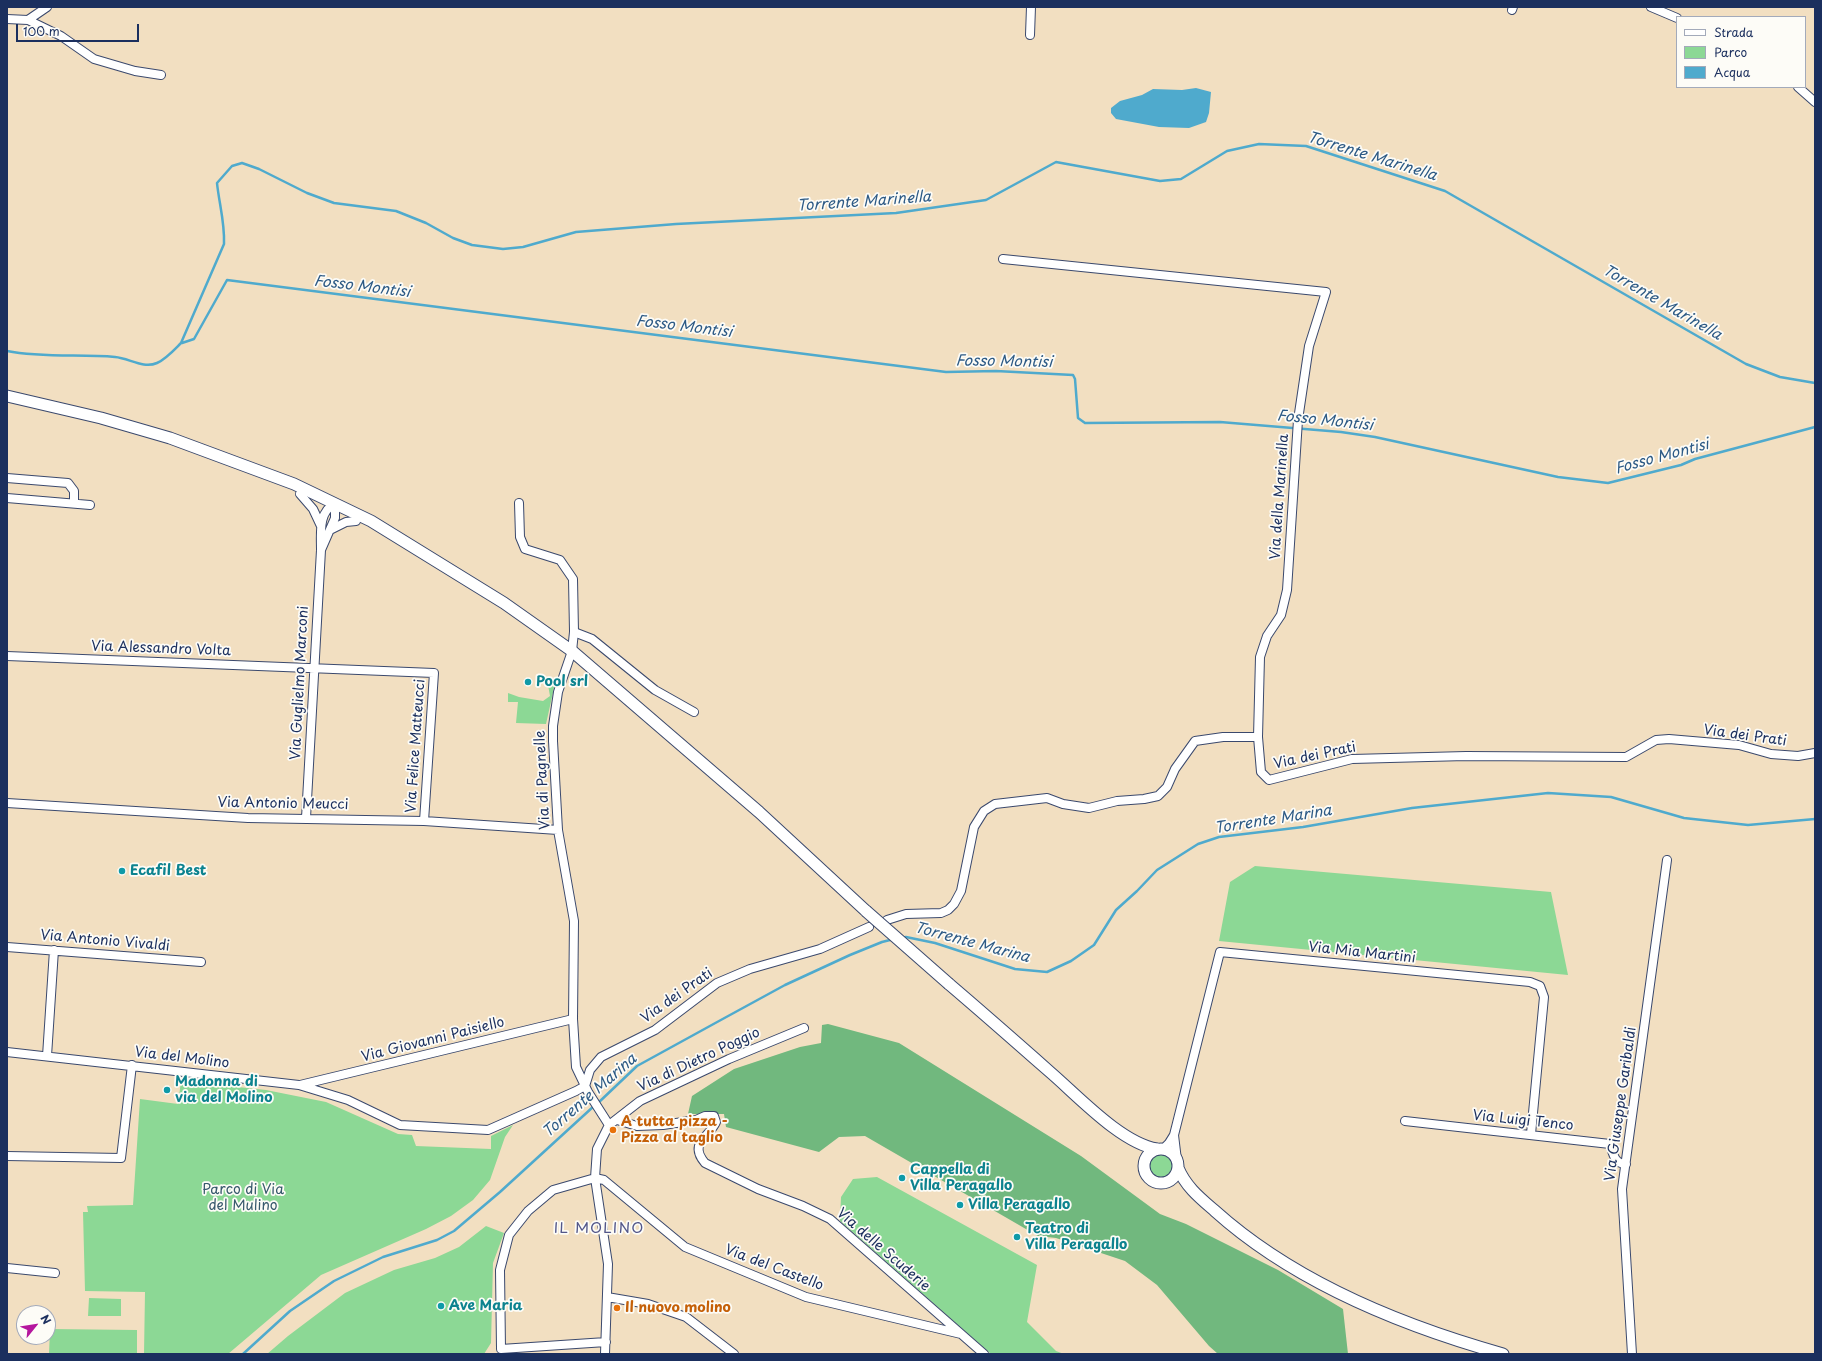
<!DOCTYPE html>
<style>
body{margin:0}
#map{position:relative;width:1822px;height:1361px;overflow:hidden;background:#f2dfc1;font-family:"Playpen Sans",sans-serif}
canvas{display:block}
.frame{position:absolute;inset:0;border:8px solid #1b2f5e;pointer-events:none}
.legend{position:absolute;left:1676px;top:16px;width:130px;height:72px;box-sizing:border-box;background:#fdfcf7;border:1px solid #a3aaba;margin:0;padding:5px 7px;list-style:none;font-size:12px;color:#1b2f5e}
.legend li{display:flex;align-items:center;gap:8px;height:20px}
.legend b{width:20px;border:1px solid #a3aaba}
.north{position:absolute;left:16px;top:1305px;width:40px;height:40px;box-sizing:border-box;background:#fdfcf7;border:1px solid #a3aaba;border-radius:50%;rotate:60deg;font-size:11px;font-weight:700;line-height:16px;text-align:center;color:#1b2f5e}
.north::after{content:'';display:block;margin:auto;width:14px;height:18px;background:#b5179e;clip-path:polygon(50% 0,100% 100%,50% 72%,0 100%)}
.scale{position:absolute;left:16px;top:24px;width:123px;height:18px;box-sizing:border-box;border:2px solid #1b2f5e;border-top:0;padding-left:5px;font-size:12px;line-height:14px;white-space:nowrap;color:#1b2f5e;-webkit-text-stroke:3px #fdfcf7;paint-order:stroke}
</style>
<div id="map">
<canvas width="1822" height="1361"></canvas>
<div class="frame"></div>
<ul class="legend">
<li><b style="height:5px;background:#fff"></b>Strada</li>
<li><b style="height:11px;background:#8cd895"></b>Parco</li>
<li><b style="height:11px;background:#4faacd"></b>Acqua</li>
</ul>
<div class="north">N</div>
<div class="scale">100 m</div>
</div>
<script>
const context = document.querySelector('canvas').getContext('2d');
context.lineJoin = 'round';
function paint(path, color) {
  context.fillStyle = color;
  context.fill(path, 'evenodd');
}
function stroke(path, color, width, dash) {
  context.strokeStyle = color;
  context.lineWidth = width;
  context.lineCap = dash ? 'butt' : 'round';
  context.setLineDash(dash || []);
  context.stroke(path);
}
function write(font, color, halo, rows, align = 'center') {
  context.font = font + ' "Playpen Sans",sans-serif';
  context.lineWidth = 3.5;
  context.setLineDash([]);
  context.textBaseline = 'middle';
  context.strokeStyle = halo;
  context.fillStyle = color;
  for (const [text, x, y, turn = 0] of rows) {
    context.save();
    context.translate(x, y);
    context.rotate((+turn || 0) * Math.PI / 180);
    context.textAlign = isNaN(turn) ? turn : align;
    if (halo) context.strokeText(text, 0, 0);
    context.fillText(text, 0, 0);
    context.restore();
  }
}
paint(new Path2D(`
 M553 678 556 679 546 724 516 723 518 702H508V693L519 697 543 701 550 696 548 685Z
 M1255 866 1551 892 1568 975 1219 941 1230 882Z
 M181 1081 266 1090 326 1102 398 1134 412 1135 416 1146 491 1149V1136L513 1125 505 1137 490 1180 473 1200 451 1216 426 1229 321 1275 228 1354H144L145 1292 85 1291 83 1212H88L87 1206 133 1205 140 1099 178 1104Z
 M1148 1166a13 13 0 1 1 26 0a13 13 0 1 1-26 0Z
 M877 1177 1037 1265 1027 1322 1056 1351 1064 1354H991L840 1221 841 1197 853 1179Z
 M486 1226 504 1233 493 1263 491 1343 484 1354H267L288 1336 345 1293 394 1270 435 1258 459 1247Z
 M89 1298 121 1299V1316H88Z
 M50 1329 137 1330V1354H49Z`), '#8cd895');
paint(new Path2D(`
 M828 1024 899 1043 1081 1156 1160 1214 1186 1224 1278 1270 1343 1309 1348 1354H1218L1209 1346 1157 1285 1125 1261 1056 1238 1038 1236 865 1136 839 1137 819 1152 726 1127 724 1114H688L692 1096 734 1069 800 1047 821 1043 822 1025Z`), '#71b87e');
paint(new Path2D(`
 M1196 88 1211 92 1209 113 1206 122 1189 128 1159 127 1116 119 1111 113V108L1120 101 1142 95 1153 89 1182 90Z`), '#4faacd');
stroke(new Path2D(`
 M182 343 194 339 227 280 946 372 996 371 1073 375 1075 379 1078 418 1085 423 1220 422 1341 432 1375 437 1558 477 1608 483 1681 465 1695 459 1815 427
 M7 351C43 358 79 354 115 357 129 358 143 369 157 363 166 359 174 350 181 343L224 244C225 223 219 203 217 183L232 166 242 163 259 169 307 193 334 203 396 211 426 223 453 238 472 245 503 249 523 247 576 232 676 224 896 213 986 200 1056 162 1160 181 1181 179 1227 151 1259 144 1306 146 1445 191 1746 364 1780 377 1815 383
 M901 938 906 937 935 943 1015 969 1047 972 1071 961 1094 945 1116 910 1137 891 1157 870 1198 844 1219 837 1303 827 1412 808 1548 793 1611 797 1684 818 1748 825 1815 819
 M598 1103 637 1066 719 1021 785 985 850 955 882 942 894 939
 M243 1354 290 1311 334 1281 383 1257 437 1240 454 1231 500 1192 594 1106`), '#4faacd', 2.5);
const minor = new Path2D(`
 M1651 7 1677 18
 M1512 10 1513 7
 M7 19 28 20 47 7
 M28 20 61 36 94 59 135 71 161 75
 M1030 35 1031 7
 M1798 87 1815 102
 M1003 259 1326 292 1309 346 1298 420 1287 590 1281 615 1267 636 1260 657 1258 737 1261 772 1269 780 1352 759 1466 756 1626 757 1656 740 1669 739 1739 745 1771 754 1798 756 1815 753
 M7 478 68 483 74 491V503
 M300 494 313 509 321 526
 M7 498 90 505
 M519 503 520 537 525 549 560 560 573 579 574 632 572 651 558 692 553 726V741L558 830 574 921 573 1019 576 1067 588 1092 609 1125
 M330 530 346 522 356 521
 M574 632 592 639 655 690 694 712
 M7 656 434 673 424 821
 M7 803 248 818 424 821 558 830
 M306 818 321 550C321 534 318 511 335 504V518L321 550
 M887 920 906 914 941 913 948 910 954 904 961 891 974 827 984 811 995 804 1047 798 1063 804 1089 808 1117 801 1144 799 1158 796 1167 787 1175 769 1195 741 1223 737H1258
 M7 947 201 962
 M7 1052 299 1085 348 1100 400 1125 488 1130 576 1091 585 1086
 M47 1056 54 950
 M300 1085 573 1019
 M585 1086 590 1070 601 1057 655 1030 717 983 750 969 820 949 869 927
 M617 1120 637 1126 663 1125 696 1120 705 1116H714L716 1122C709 1138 688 1143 705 1163L758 1189 803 1206 830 1219 984 1354
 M1405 1121 1610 1144C1613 1153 1614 1164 1626 1164
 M613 1122 640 1101 729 1059 804 1028
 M1174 1135 1177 1160
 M1163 1149 1169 1143 1174 1135 1220 952 1530 982 1540 986 1544 997 1531 1134
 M7 1156 121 1158 132 1065
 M7 1268 55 1273
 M607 1297 648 1304 686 1317 734 1354
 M606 1342 501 1349 500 1270 509 1235 528 1211 553 1190 595 1178 604 1180 685 1247 806 1297 961 1334
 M605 1354 608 1264 595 1178 597 1149 609 1125
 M1632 1354 1622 1189 1667 860`);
const secondary = new Path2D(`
 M7 396 101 418 170 438 294 484 371 521 504 603 572 651 759 812 866 911
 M949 984C983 1013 1016 1042 1050 1072 1078 1096 1121 1143 1157 1149
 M1144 1166a17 17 0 1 1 34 0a17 17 0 1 1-34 0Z
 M1178 1168C1186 1187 1200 1198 1215 1211 1294 1282 1403 1326 1503 1354`);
stroke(minor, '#3b496d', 10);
stroke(secondary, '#3b496d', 13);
stroke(minor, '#fff', 8);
stroke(secondary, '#fff', 11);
const secondaryBridge = new Path2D(`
 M866 911 949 984`);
stroke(secondaryBridge, '#3b496d', 13, []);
stroke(secondaryBridge, '#fff', 11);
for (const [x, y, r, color] of [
 [528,682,4,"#0f9aa8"],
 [122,871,4,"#0f9aa8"],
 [167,1090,4,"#0f9aa8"],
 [613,1130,4,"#e8710a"],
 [902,1178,4,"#0f9aa8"],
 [960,1205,4,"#0f9aa8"],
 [1017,1237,4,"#0f9aa8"],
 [441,1306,4,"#0f9aa8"],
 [617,1308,4,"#e8710a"]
]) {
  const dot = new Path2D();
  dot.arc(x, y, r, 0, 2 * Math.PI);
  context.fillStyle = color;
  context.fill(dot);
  stroke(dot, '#fdfcf7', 1.5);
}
write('14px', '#1b2f5e', '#fdfcf7', [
 ["Via della Marinella",1280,497,-86],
 ["Via Alessandro Volta",161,649,2],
 ["Via Guglielmo Marconi",300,683,-87],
 ["Via dei Prati",1745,736,8],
 ["Via Felice Matteucci",416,746,-86],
 ["Via dei Prati",1315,756,-12],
 ["Via di Pagnelle",543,780,-93],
 ["Via Antonio Meucci",283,804,1],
 ["Via Antonio Vivaldi",105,941,5],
 ["Via Mia Martini",1362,953,6],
 ["Via dei Prati",677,996,-35],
 ["Via Giovanni Paisiello",433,1040,-14],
 ["Via del Molino",182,1058,7],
 ["Via di Dietro Poggio",699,1060,-25],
 ["Via Giuseppe Garibaldi",1621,1104,-82],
 ["Via Luigi Tenco",1523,1121,6],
 ["Via delle Scuderie",883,1250,41],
 ["Via del Castello",774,1268,21]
]);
write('bold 14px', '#0d838f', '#fdfcf7', [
 ["Pool srl",536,682],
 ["Ecafil Best",130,871],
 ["Madonna di",175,1082],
 ["via del Molino",175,1098],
 ["Cappella di",910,1170],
 ["Villa Peragallo",910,1186],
 ["Villa Peragallo",968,1205],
 ["Teatro di",1025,1229],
 ["Villa Peragallo",1025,1245],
 ["Ave Maria",449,1306]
], 'left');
write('bold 14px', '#c56008', '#fdfcf7', [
 ["A tutta pizza -",621,1122],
 ["Pizza al taglio",621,1138],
 ["Il nuovo molino",625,1308]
], 'left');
write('14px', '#37596c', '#fdfcf7', [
 ["Parco di Via",243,1190],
 ["del Mulino",243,1206]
]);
write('italic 15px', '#2d5a85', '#fdfcf7', [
 ["Torrente Marinella",1372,157,17],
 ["Torrente Marinella",864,202,-4],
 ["Fosso Montisi",362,287,7],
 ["Torrente Marinella",1662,303,30],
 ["Fosso Montisi",684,327,7],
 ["Fosso Montisi",1004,362,1],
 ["Fosso Montisi",1325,421,6],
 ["Fosso Montisi",1662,457,-15],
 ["Torrente Marina",1273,820,-9],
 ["Torrente Marina",972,943,15],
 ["Torrente Marina",590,1096,-41]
]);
context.letterSpacing = '1px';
write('15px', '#53578a', '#fdfcf7', [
 ["IL MOLINO",599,1229]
]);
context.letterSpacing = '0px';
</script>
